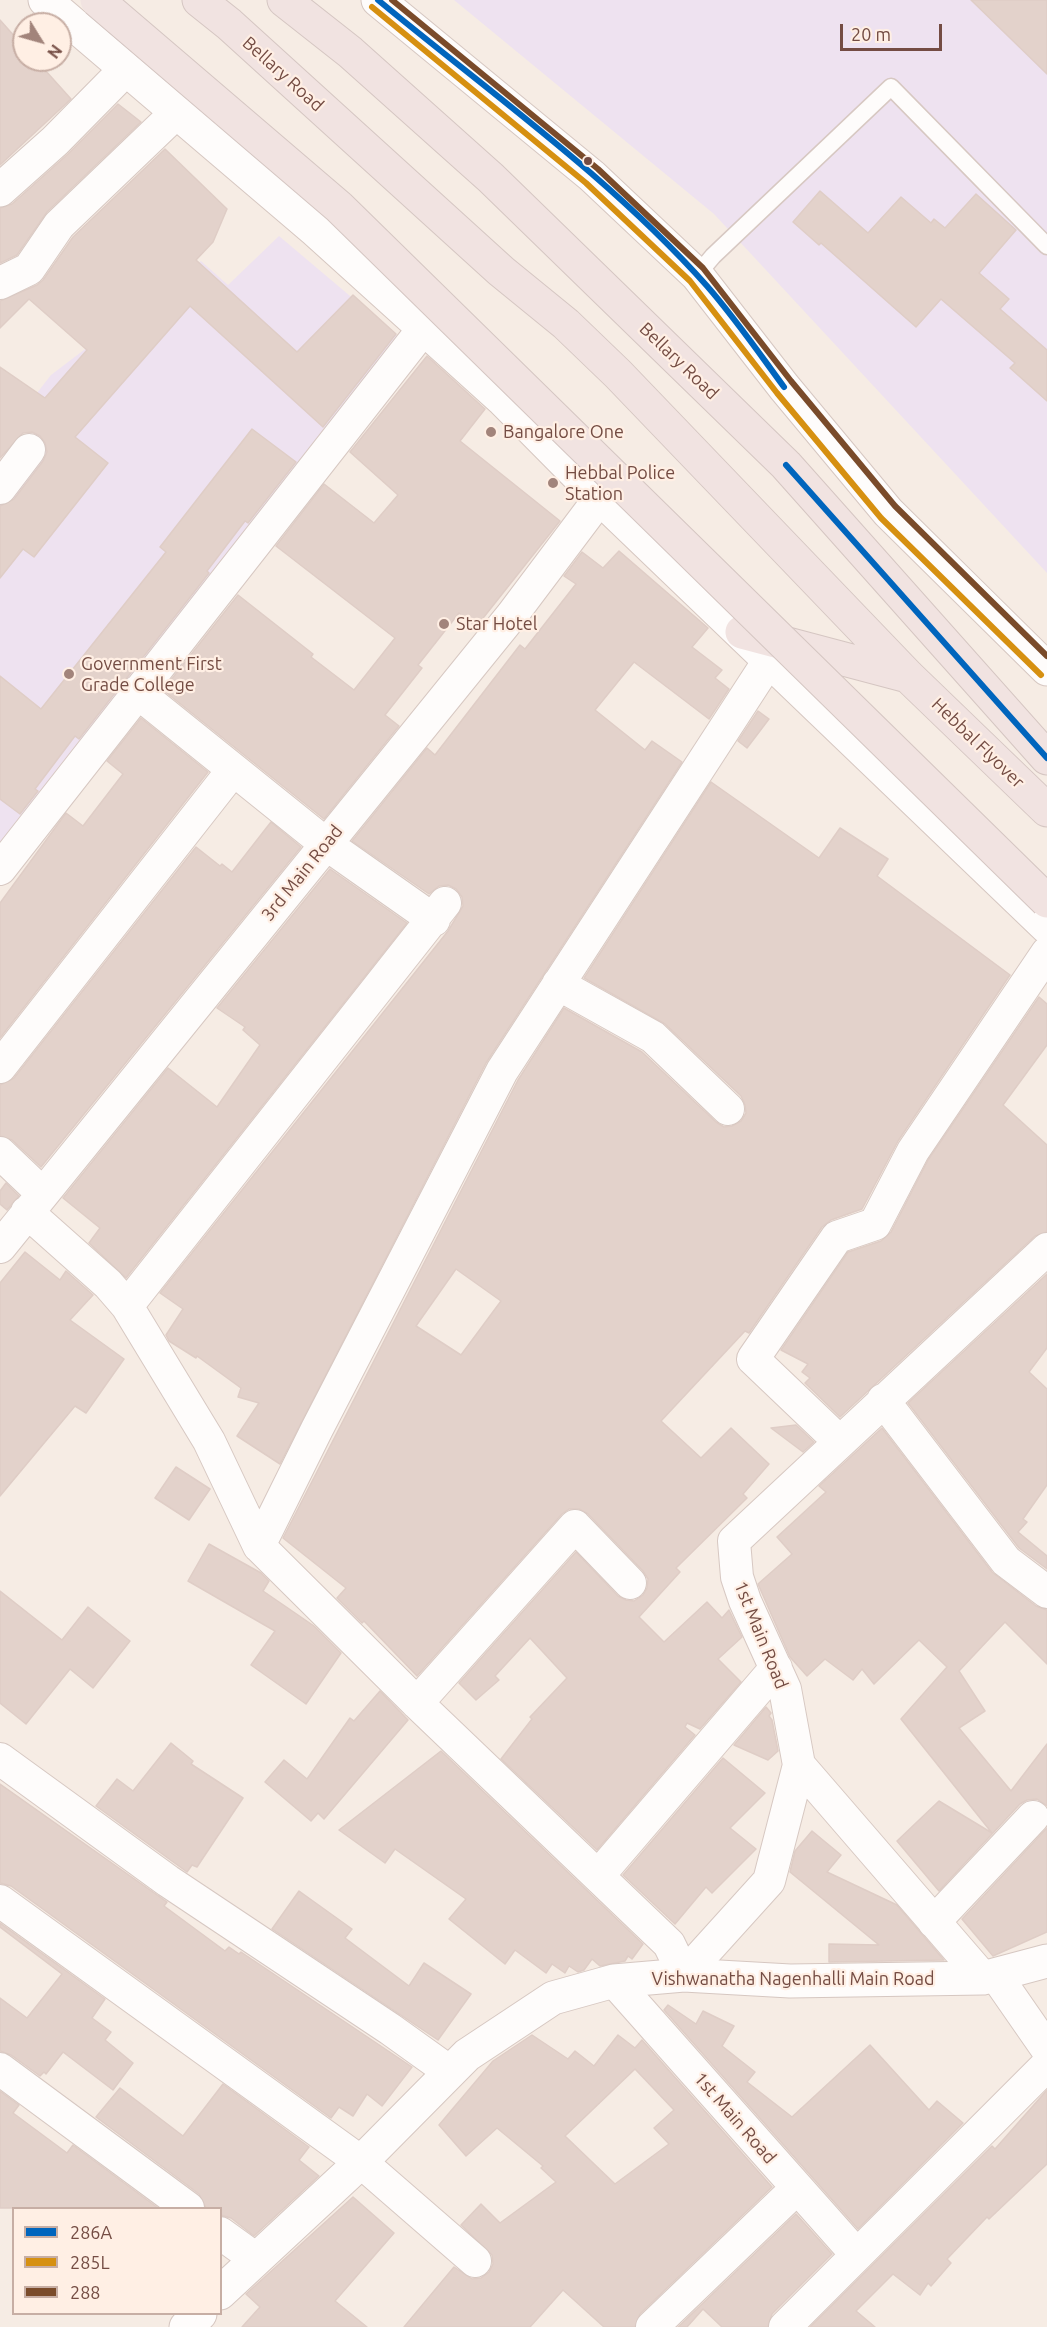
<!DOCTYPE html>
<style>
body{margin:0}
#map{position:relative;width:1047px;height:2327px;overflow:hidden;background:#f6ece4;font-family:Ubuntu,sans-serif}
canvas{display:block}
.legend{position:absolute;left:12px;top:2207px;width:210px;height:108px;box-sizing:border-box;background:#ffefe4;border:2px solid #c7aea4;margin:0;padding:8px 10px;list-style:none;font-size:18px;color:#744c43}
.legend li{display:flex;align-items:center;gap:12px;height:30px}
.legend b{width:30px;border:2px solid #c7aea4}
.north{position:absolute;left:12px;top:12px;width:60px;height:60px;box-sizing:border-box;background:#ffefe4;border:2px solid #c7aea4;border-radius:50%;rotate:127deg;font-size:16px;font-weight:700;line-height:24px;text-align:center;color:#744c43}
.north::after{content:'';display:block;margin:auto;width:21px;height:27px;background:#a2847b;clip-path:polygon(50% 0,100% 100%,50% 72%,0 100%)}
.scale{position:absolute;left:840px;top:24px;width:102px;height:27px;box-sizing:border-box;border:3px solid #744c43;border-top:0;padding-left:8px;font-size:18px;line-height:21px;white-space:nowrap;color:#744c43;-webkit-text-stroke:4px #ffefe4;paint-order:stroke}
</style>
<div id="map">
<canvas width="1047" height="2327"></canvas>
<ul class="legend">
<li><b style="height:8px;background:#0065bd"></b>286A</li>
<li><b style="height:8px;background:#d69011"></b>285L</li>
<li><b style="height:8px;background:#7a4b2a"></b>288</li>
</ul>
<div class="north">N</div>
<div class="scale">20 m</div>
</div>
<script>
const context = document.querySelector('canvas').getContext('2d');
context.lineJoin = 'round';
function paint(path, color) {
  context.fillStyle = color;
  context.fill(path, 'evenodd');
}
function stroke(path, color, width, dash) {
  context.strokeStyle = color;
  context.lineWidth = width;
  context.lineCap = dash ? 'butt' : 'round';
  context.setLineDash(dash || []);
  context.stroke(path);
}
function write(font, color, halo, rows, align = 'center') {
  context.font = font + ' Ubuntu,sans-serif';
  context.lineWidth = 4.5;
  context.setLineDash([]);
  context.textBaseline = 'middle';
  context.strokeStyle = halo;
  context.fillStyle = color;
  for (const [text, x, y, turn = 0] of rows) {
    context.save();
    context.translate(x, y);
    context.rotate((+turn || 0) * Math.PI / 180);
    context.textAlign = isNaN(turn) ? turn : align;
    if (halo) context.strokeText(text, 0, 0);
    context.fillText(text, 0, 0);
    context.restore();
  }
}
paint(new Path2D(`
 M454 0H1047V573L714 214Z
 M279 236 401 339 0 849V499L44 441 15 421 51 375 201 261 228 285Z`), '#eee2f0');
const building = new Path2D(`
 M971 0H1047V74Z
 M0 20 24 47V60H36L71 99 0 165Z
 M118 104 141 122 47 212 17 255 0 263V208L12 204 68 154Z
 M165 149 227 209 213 242 196 260 297 352 353 295 396 334 323 427 190 306 75 437 108 463 34 557 23 549 0 578V506L14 499 43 461 47 452 45 443 40 436 32 432 23 433 0 458V367L45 398 87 350 29 299 0 328V301L37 285 43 280 73 237Z
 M820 191 868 233 901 197 931 223 934 219 945 228 976 194 1016 230 979 273 1009 299 1000 309 1047 350V401L1010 368 1015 363 941 299 916 327 821 243 819 245 793 222Z
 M427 356 485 409 460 441 560 521 476 627 459 613 418 665 422 668 385 715 399 726 324 819 163 690 238 595 313 654 311 657 354 690 395 638 276 546 324 484 374 523 398 495 350 452Z
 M252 429 296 462 248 523 245 521 207 571 209 573 79 739 75 736 35 789 38 791 20 814 0 799V676L41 709 166 552 160 547Z
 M619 551 708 628 692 647 722 670 715 678 729 689 709 719 634 662 595 710 645 750 652 741 682 762 486 1063 280 1464 237 1436 259 1403 238 1397 241 1388 197 1356 196 1358 169 1341 166 1335 183 1309 160 1293 448 931 463 906 462 897 456 889 448 885 439 886 429 894 352 841 427 748 435 755 520 645 525 649 576 584 564 576 582 552 603 568Z
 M758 711 769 719 747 748 738 741Z
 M141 718 208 772 0 1038V903L66 813 83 826 123 774 107 761Z
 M711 782 819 858 840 828 888 859 877 876 1010 975 898 1141 862 1209 831 1220 822 1227 749 1333 745 1331 661 1421 701 1458 731 1428 769 1464 743 1494 747 1498 676 1568 680 1572 639 1617 664 1642 707 1602 722 1618 729 1610 742 1637 718 1659 741 1682 700 1729 687 1723 685 1727 695 1735 597 1850 501 1759 532 1719 530 1717 567 1678 530 1638 495 1676 499 1680 476 1700 459 1683 576 1552 618 1596 626 1600 634 1601 643 1595 647 1588 648 1579 643 1571 588 1514 579 1509H569L562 1514 417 1676 364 1621 362 1623 337 1598 346 1588 283 1538 518 1080 564 1008 642 1052 716 1122 724 1127 732 1126 741 1121 746 1113 745 1105 741 1096 665 1024 584 978ZM456 1269 501 1301 461 1355 416 1326Z
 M271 822 301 847 41 1167 12 1140 0 1136V1085L14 1078 196 847 220 866 222 864 232 872Z
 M330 869 407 923 126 1278 89 1243 100 1228 63 1198 168 1068 217 1107 260 1045 243 1030 245 1027 217 1008Z
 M1039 997 1047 1004V1045L1003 1105 1047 1145V1232L1035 1236 840 1417 805 1383 810 1378 802 1372 808 1364 781 1350 848 1252 881 1241 891 1232 928 1160Z
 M6 1183 19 1196 7 1210 0 1204V1191Z
 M25 1252 60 1280 66 1271 93 1295 70 1320 124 1359 86 1413 75 1406 0 1496V1283Z
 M1047 1274V1348L1029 1372 1047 1389V1485L1023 1519 1027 1522 1018 1532 1047 1556V1569L1019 1548 908 1403Z
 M796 1425 814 1442 803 1452 771 1428Z
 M882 1428 992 1572 1036 1606 1047 1610V1664L1005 1622 959 1671 985 1711 959 1728 1011 1791 1047 1744V1806L1037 1799 1027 1800 1020 1804 939 1891 897 1841 939 1801 992 1833 901 1719 947 1667 919 1640 874 1684 862 1669 853 1680 825 1659 807 1676 790 1657 758 1584 792 1554 777 1537 826 1492 819 1486Z
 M176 1467 210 1489 189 1520 155 1498Z
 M209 1544 261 1573 269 1581 263 1591 314 1626 341 1653 306 1704 251 1665 275 1631 188 1581Z
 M0 1591 62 1640 88 1607 130 1641 93 1688 70 1669 26 1724 0 1703Z
 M380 1691 408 1720 324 1819 318 1813 311 1821 265 1782 284 1760 307 1779 350 1718 354 1721Z
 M766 1707 771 1713 769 1716 772 1720 778 1751 768 1760 734 1745Z
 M171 1743 193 1761 191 1764 243 1798 197 1867 192 1865 187 1872 96 1806 117 1779 133 1791Z
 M441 1751 643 1944 632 1959 628 1956 625 1961 600 1966 592 1959 584 1970 578 1972 569 1966 565 1973 552 1964 546 1973 515 1950 505 1964 449 1919 466 1899 395 1849 385 1863 339 1830Z
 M723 1758 765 1793 730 1828 756 1849 712 1893 706 1887 675 1924 623 1875Z
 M0 1784 167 1902 164 1906 225 1951 229 1947 239 1954 241 1952 412 2067 382 2106 367 2094 353 2116 339 2107 331 2118 11 1886 0 1883Z
 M1047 1828V1932L993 1956 962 1919Z
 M812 1831 841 1855 827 1872 897 1905 944 1960 829 1962V1944L879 1945 790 1872 795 1851Z
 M299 1891 352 1929 345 1938 409 1986 424 1963 471 1994 438 2040 272 1929Z
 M0 1923 105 1999 92 2018 111 2032 105 2040 133 2063 113 2090 63 2052 46 2074 44 2072 40 2076 11 2055 0 2051V1998L27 2018 62 1974 0 1927Z
 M668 2005 696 2024 703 2011 734 2026 722 2046 755 2072 747 2082 792 2117 870 2045 929 2110 937 2101 963 2123 858 2229 664 2010Z
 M532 2035 568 2059 575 2051 594 2066 618 2035 635 2048 642 2040 772 2187 640 2314 635 2327H604L563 2290 530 2327H404L454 2267 472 2279 481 2278 489 2272 493 2264 492 2255 461 2225 481 2204 500 2223 556 2182 541 2168 543 2166 497 2128 466 2156 439 2125 493 2061ZM635 2069 674 2110 654 2128 669 2144 615 2184 565 2136Z
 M223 2084 309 2147 299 2160 319 2176 254 2236 231 2218 220 2215V2208H206L199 2194 96 2117 120 2088 183 2136Z
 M1047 2090V2164L989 2219 987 2217 947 2259 951 2263 931 2286 928 2283 920 2295 893 2274 856 2311 875 2327H810L992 2146 995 2149Z
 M0 2091 19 2105 13 2113 67 2153 73 2145 158 2208H0Z
 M353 2197 394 2233 335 2301 367 2327H242L260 2307 246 2294Z
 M796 2214 832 2254 772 2314 768 2327H722L703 2309 687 2327H678Z`);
paint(building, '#e3d2cb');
stroke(building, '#dfcdc6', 1.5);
const lane = new Path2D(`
 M697 275 713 256 891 87 1047 246`);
const street = new Path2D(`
 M0 283 29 269 59 225 177 112
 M0 488 29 450
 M770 659 502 1071 317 1429 259 1546 417 1703 669 1944 684 1975 769 1881 799 1765 785 1689 745 1601 737 1577 734 1541 1047 1249
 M137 692 326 844 434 920
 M0 869 424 328
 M558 984 653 1037 728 1109
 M0 1067 233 770
 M0 1153 42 1193
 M27 1212 108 1284 127 1306 209 1441 259 1546
 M0 1247 512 615 600 498
 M127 1306 445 903
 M883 1400 1006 1561 1047 1592
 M840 1442 753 1359 837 1237 875 1224 913 1151 1047 953
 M417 1703 575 1526 630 1583
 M0 1759 168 1881 390 2029 450 2072
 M799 1765 983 1978
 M598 1876 776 1668
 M0 1901 361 2162 475 2261
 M934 1922 1033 1817
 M997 1977 1047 2049
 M614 1981 857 2255
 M0 2069 188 2208
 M220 2233 256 2259
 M652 2327 796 2189
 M785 2327 1047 2065`);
const secondary = new Path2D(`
 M45 0 316 231 502 399 600 498 1047 927
 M378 0 592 176 697 275 784 387 888 512 1047 669
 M0 190 55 141 126 69
 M220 2293 361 2162 467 2055 553 1998 614 1981 684 1975 790 1981 983 1978 1047 1961
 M186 2327 200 2314`);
const highway = new Path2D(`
 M199 0 229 24 501 271 566 324 618 374 908 676 1047 810
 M284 0 350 52 491 178 786 465 1047 758
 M742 632 908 676`);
stroke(lane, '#d7c8c2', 19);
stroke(street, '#d7c8c2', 34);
stroke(secondary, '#d6c7c1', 35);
stroke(highway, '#d5c6c2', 35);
stroke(lane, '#fefcfb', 16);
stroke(street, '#fefcfb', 32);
stroke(secondary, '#fefcfb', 33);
stroke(highway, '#f1e3e1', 33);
const highwayBridge = new Path2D(`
 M97 0 339 207 1047 901`);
stroke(highwayBridge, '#d5c6c2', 35, []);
stroke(highwayBridge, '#f1e3e1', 33);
stroke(new Path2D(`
 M378 0C489 92 611 178 707 286 735 318 759 353 784 387
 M786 465 1047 758`), '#0065bd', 6);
stroke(new Path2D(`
 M372 7 586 183 690 281 777 393 881 518 1041 675`), '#d69011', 6);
stroke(new Path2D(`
 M392 0 598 169 703 268 791 381 895 506 1047 656`), '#7a4b2a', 6);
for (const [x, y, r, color] of [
 [588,161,5,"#744c43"],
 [491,432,6,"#a2847b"],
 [553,483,6,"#a2847b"],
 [444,624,6,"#a2847b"],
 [69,674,6,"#a2847b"]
]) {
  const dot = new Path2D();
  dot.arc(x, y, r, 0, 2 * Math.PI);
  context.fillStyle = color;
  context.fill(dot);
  stroke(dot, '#ffefe4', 2);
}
write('18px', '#744c43', '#ffefe4', [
 ["Bellary Road",283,74,42],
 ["Bellary Road",679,361,44],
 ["Hebbal Flyover",978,743,44],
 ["3rd Main Road",302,873,-51],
 ["1st Main Road",761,1635,68],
 ["Vishwanatha Nagenhalli Main Road",793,1979],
 ["1st Main Road",735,2118,49]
]);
write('18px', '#744c43', '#ffefe4', [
 ["Bangalore One",503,432],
 ["Hebbal Police",565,473],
 ["Station",565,494],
 ["Star Hotel",456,624],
 ["Government First",81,664],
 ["Grade College",81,685]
], 'left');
</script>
